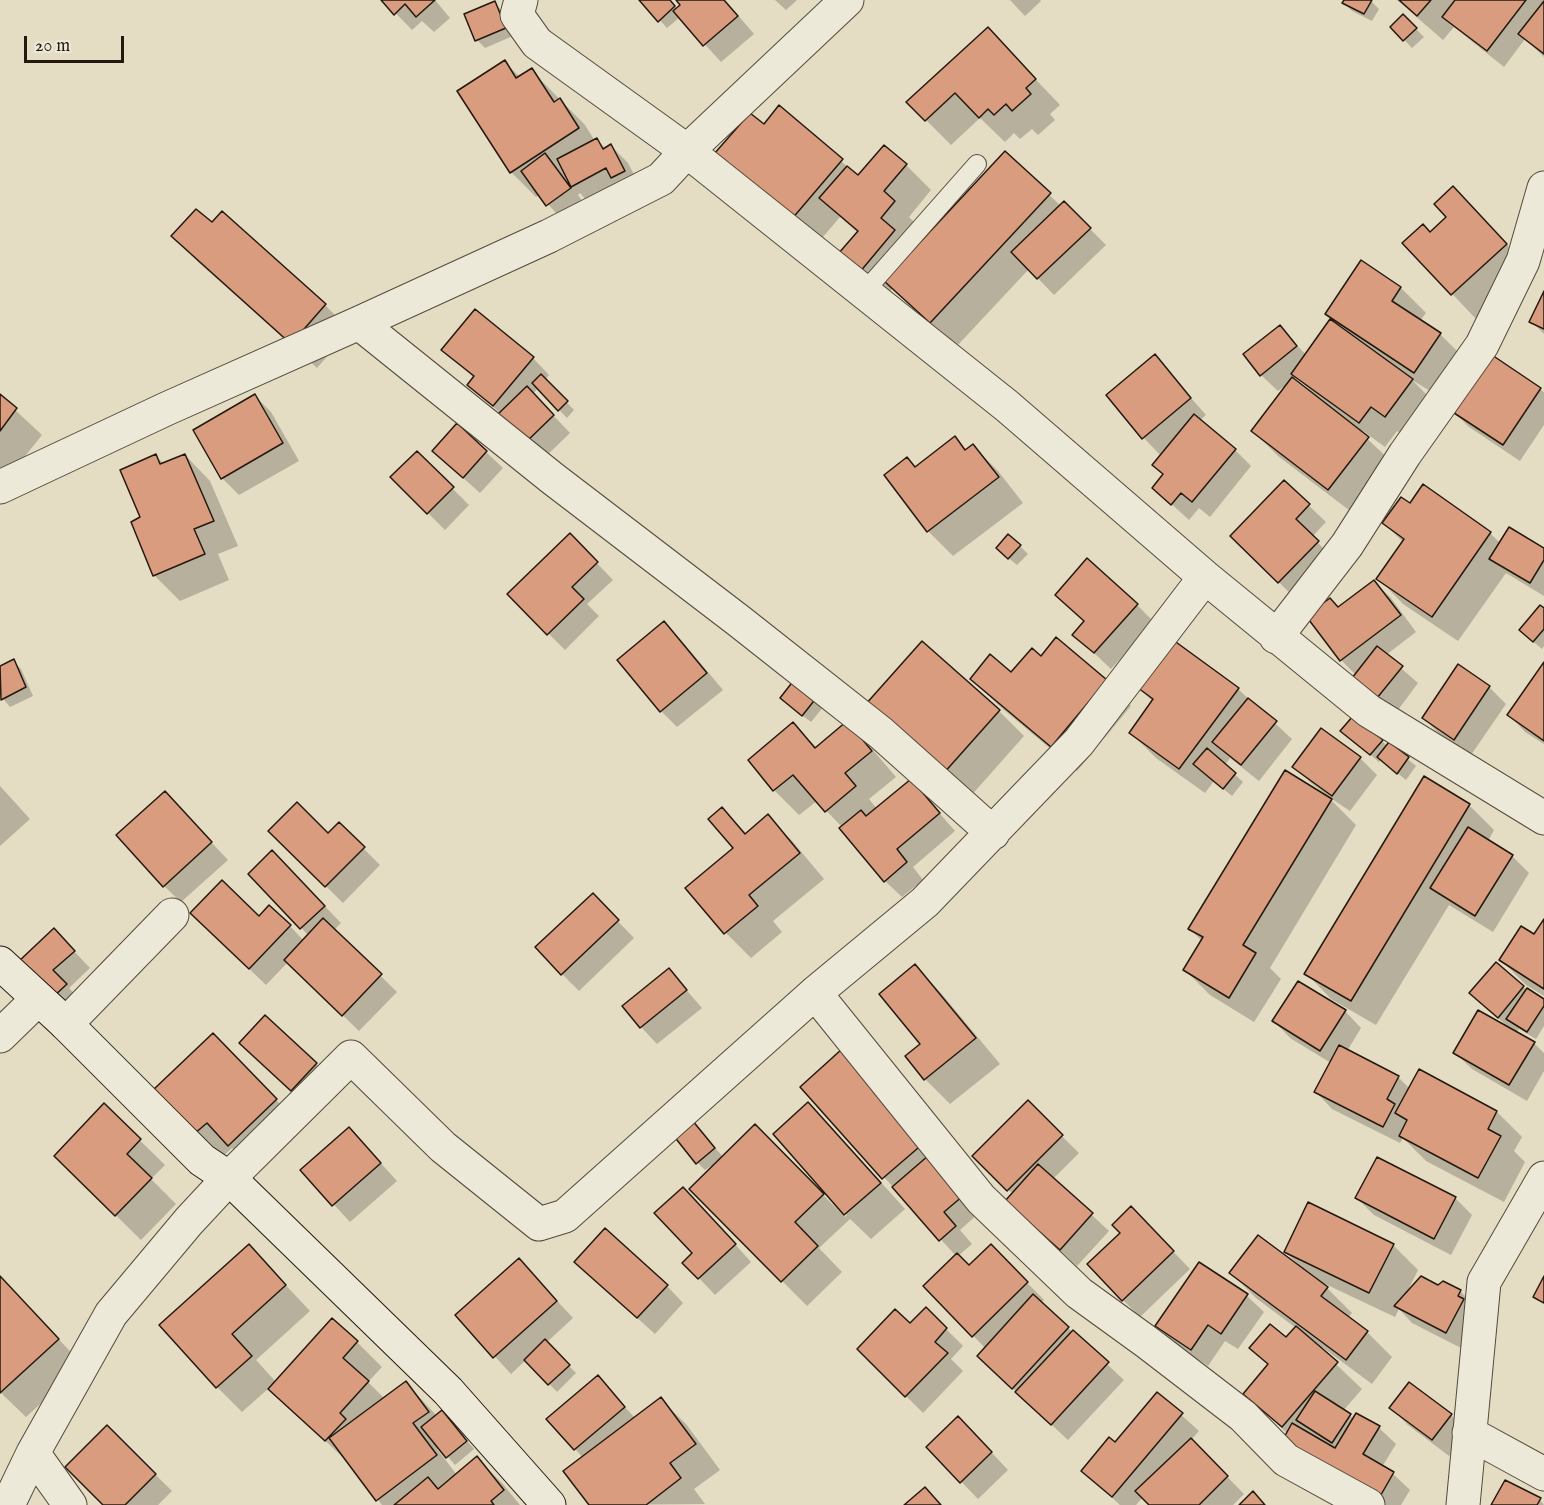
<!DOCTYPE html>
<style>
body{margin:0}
#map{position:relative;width:1544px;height:1505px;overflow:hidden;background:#e4ddc3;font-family:"IM FELL English",serif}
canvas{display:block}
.scale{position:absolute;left:24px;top:36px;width:100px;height:27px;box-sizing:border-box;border:3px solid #24190f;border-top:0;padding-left:8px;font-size:18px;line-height:21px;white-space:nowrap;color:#24190f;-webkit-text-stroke:4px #ede9d8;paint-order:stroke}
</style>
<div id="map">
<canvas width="1544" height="1505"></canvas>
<div class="scale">20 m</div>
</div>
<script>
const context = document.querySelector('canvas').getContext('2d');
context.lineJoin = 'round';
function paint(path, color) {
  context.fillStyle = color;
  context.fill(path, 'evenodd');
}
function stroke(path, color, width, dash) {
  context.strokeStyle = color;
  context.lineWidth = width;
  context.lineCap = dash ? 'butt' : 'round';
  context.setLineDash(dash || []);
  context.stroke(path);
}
paint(new Path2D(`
 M383 0H435L450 18 434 32 422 21 412 30Z
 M641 0H670L678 9 682 5 678 0H725L754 34 721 62 680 17 667 28Z
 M775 0H797L786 10Z
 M1010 0H1040L1041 1 1025 16Z
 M1345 0H1370L1379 9 1372 21 1352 11 1344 3Z
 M1397 0H1544V57L1525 39 1504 67 1454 27 1443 40Z
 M494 3 502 11 513 36 485 48 477 40Z
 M1403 16 1424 37 1412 48 1392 27Z
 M988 29 1060 105 1050 114 1055 120 1038 135 1032 129 1020 139 1014 133 1005 142 980 118 951 145 926 120Z
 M504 62 520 77 531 70 585 125 595 141 597 140 606 149 611 146 628 163 641 188 589 203 580 193 578 195 586 206 564 222 540 195 536 197 511 172 459 92Z
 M780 107 859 177 906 165 931 190 909 217 919 227 914 251 1005 153 1061 206 1064 203 1106 245 1054 295 1029 269 956 347 893 288 885 297 840 254 858 233 840 217 817 244 742 179 764 126Z
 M1453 188 1531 270 1477 320 1404 243 1430 234 1448 218Z
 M222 213 325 305 350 330 317 368 198 262 173 236 212 224Z
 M1361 263 1401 288 1426 313 1420 321 1440 334 1465 359 1440 397 1412 380 1437 405 1411 441 1397 431 1385 447 1363 431 1361 433 1394 464 1354 514 1278 456 1253 431 1287 384 1278 391 1261 375 1280 327 1306 355 1337 323 1327 313ZM1296 377 1311 391 1309 393 1293 380Z
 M1544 294V334L1531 321Z
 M443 350 533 358 549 375 545 380 574 410 567 418 538 388 533 394 570 433 541 461 500 413 469 385 474 378Z
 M1490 355 1544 392V425L1520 461 1469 427 1453 411Z
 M1154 356 1206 415 1199 421 1235 450 1251 466 1210 517 1199 508 1189 520 1154 488 1165 475 1161 456 1143 437Z
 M0 396 42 435 10 475 0 467Z
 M255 396 271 412 299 461 239 495 222 478Z
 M955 438 967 451 973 446 998 471 1023 503 953 556 928 531 886 475 916 468Z
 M486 452 503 468 480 493 451 467Z
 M417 453 469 505 445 530 392 477Z
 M185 455 210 481 238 546 218 554 229 580 180 601 155 576 132 523 142 518 156 456 164 464Z
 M1284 482 1326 522 1312 537 1334 559 1296 599 1249 553Z
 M1423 486 1490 533 1500 543 1544 550V596L1506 573 1458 641 1403 604 1378 578 1403 542 1384 523 1410 505Z
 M570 535 613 580 587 604 599 616 565 650 509 594Z
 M1020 546 1028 554 1017 565 1006 556Z
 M1374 582 1391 598 1416 632 1386 655 1418 683 1395 714 1341 660 1339 608Z
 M1137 605 1154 622 1111 669 1074 634Z
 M1544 610V646L1542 649 1529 638Z
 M664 623 681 640 723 690 677 727 661 711Z
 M922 644 999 711 1024 736 969 798 867 705Z
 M1041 658 1106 681 1131 706 1077 771 997 704 972 679 1011 675Z
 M13 661 21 669 33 696 10 707 0 695V667Z
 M1544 665V744L1525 732 1509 715Z
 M795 682 824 706 811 722 790 706Z
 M1136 685 1238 689 1292 739 1259 781 1230 758 1225 765 1243 782 1232 796 1214 781 1205 793 1156 758 1131 733 1153 702Z
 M1489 687 1506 704 1471 755 1440 735 1424 718Z
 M847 723 872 749 896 777 869 799 877 809 911 781 955 831 913 867 923 880 902 897 885 881 842 827 817 801 799 815 774 790 793 724 817 748Z
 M1322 730 1360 758 1377 775 1350 811 1332 799 1331 800 1356 825 1270 968 1281 979 1254 1022 1210 995 1185 970 1202 941 1190 929 1328 796 1311 783 1294 767Z
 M1342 731 1382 741 1387 746 1389 744 1416 766 1406 780 1381 760 1379 762Z
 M0 786 30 819 0 846Z
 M1469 805 1494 830 1488 841 1512 856 1529 873 1493 932 1449 905 1376 1025 1331 999 1306 973Z
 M722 809 747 834 768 816 793 842 824 879 773 921 782 932 751 958 726 933 688 888 735 848Z
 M181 810 228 860 181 902 164 886Z
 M339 824 380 865 343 903 270 831 328 835Z
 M289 869 341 923 334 930 397 992 359 1031 288 962 266 985 209 930 259 918 290 926 304 941 309 936 250 874Z
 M609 912 634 938 579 991 562 974Z
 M1544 922V996L1526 985 1501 960 1535 936Z
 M70 947 90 968 69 988 82 1002 70 1014 20 962Z
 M1496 964 1527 990 1544 1000V1026L1536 1039 1519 1029 1516 1033 1534 1043 1544 1053V1071L1527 1101 1472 1069 1455 1053 1507 1026 1471 993Z
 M915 966 940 992 1000 1064 950 1104 925 1079 907 1056 922 1045Z
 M669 970 702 1008 657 1044 641 1027Z
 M1345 1011 1361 1028 1347 1051 1398 1077 1410 1089 1419 1071 1497 1112 1522 1137 1514 1151 1525 1162 1504 1202 1426 1161 1403 1138 1400 1143 1332 1109 1316 1092 1331 1063 1290 1038 1274 1021Z
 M842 1051 979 1213 960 1230 972 1244 958 1256 969 1267 991 1246 1044 1300 1041 1303 1124 1380 1068 1440 996 1373 986 1349 925 1286 956 1256 802 1087Z
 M258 1059 316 1064 332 1081 309 1106Z
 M238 1060 301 1126 254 1170 232 1148 221 1158 195 1133Z
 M1028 1103 1079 1153 1053 1179 1109 1231 1077 1266 1024 1217 1013 1194 974 1156Z
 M808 1104 833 1129 905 1209 871 1239 850 1219 819 1248 842 1272 807 1306 691 1189 712 1168 711 1166 705 1170 698 1163 700 1130 723 1157 755 1126 845 1217 847 1215 775 1134Z
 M104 1105 165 1165 151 1179 176 1204 141 1240 81 1181Z
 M365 1146 397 1181 350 1222 302 1170Z
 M1357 1198H1455L1472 1215 1451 1255 1374 1215Z
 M700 1205 751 1262 715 1295 699 1278 694 1253Z
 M1131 1208 1190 1269 1140 1317 1123 1300 1122 1233Z
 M1393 1245 1418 1270 1407 1292 1438 1287 1460 1291 1477 1308 1463 1349 1412 1323 1399 1309 1395 1317 1321 1282 1352 1313 1348 1318 1367 1332 1392 1357 1372 1384 1322 1347 1320 1349 1362 1389 1343 1411 1354 1419 1379 1428 1396 1444 1382 1467 1393 1474 1410 1490 1401 1505H1376L1288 1434 1245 1394 1269 1365 1251 1347 1286 1339 1296 1328 1256 1298 1231 1273 1296 1265 1298 1264 1285 1252Z
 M249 1246 310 1311 256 1360 276 1382 357 1342 382 1367 368 1382 385 1399 406 1383 437 1416 450 1420 474 1449 455 1465 440 1447 437 1449 457 1475 477 1458 502 1483 520 1505H382L351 1465 269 1388 242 1412 217 1387Z
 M519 1260 573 1318 546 1343 576 1373 557 1392 526 1360 511 1374 457 1315Z
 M0 1277 83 1365 26 1417 0 1392Z
 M593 1278 667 1286 683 1303 655 1334Z
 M1247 1296 1264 1312 1238 1349 1225 1341 1208 1366 1174 1343 1157 1326Z
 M926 1309 963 1346 951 1359 963 1371 923 1413 859 1349 910 1325Z
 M597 1377 635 1418 660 1399 686 1424 720 1470 694 1489 705 1504 591 1505 583 1458 549 1419Z
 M1158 1394 1199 1431 1191 1440 1244 1494 1233 1505H1151L1143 1497 1136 1505H1120L1083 1471 1115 1444Z
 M1391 1408 1451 1415 1468 1432 1449 1456 1408 1425Z
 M107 1427 172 1491 158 1505H105Z
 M975 1435 1008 1470 978 1499 928 1447Z
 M1505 1482 1540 1500 1544 1505H1493Z`), '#0003');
const building = new Path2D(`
 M381 0H435L416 17 405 4 394 15Z
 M639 0H670L675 6 658 22Z
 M676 0H724L738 16 703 46 673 11 680 5Z
 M1344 0H1372L1364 14 1342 3Z
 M1399 0H1431L1417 16Z
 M1455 0H1526L1487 51 1442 17Z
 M495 1 506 28 475 41 464 14Z
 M1544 1V54L1518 34Z
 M1403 14 1417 28 1403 41 1390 27Z
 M988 27 1036 79 1026 88 1031 94 1012 111 1006 104 994 115 988 109 979 118 955 93 925 121 906 102Z
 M505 60 516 78 532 68 554 102 560 98 579 128 510 173 457 91Z
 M779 105 843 159 791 220 714 154 750 113 764 124Z
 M597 138 603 149 611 144 625 171 611 178 606 168 571 187 557 159Z
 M884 145 907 164 884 191 895 201 881 218 895 230 859 273 838 254 858 231 819 198 847 166 858 175Z
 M1005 151 1051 193 930 323 884 281Z
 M545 153 571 188 546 206 521 171Z
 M1453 186 1507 244 1451 295 1402 243 1423 224 1430 232 1446 217 1434 204Z
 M1064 201 1091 228 1037 279 1011 252Z
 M196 209 212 222 222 211 326 304 291 344 171 236Z
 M1361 260 1401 287 1392 301 1441 333 1414 373 1325 314Z
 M1544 291V329L1529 322Z
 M475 309 534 357 493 406 467 385 474 376 441 350Z
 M1330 319 1413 379 1385 417 1371 407 1359 423 1291 374Z
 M1280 325 1297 346 1260 376 1243 354Z
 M1489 353 1541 388 1503 445 1451 411Z
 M1155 354 1191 398 1142 439 1106 395Z
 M541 374 568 401 558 411 532 383Z
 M1292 377 1369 437 1328 490 1251 431Z
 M527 386 554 415 523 445 496 416Z
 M0 394 17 408 0 431Z
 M255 394 283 443 221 479 193 430Z
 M1194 414 1236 449 1192 502 1181 493 1171 505 1152 488 1163 474 1152 465Z
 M457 423 487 451 463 478 432 451Z
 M955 436 965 450 973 444 999 477 927 532 884 475 907 457 915 467Z
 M417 451 454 487 427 514 390 477Z
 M156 454 160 464 185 454 214 521 194 529 205 554 153 576 131 522 140 517 120 470Z
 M1284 480 1310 504 1296 519 1319 541 1278 583 1230 536Z
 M1423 484 1491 532 1432 617 1376 579 1404 539 1382 523 1401 497 1410 503Z
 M1509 527 1544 548V560L1530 583 1489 559Z
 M570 533 598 562 572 587 584 599 547 635 507 594Z
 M1008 534 1021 545 1008 559 996 548Z
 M1087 558 1138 604 1094 653 1072 635 1084 621 1055 595Z
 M1374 580 1401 615 1340 661 1306 616 1330 598 1338 607Z
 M1540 605 1544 608V629L1533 642 1519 630Z
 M664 621 707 673 660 712 617 660Z
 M1056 637 1107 680 1051 747 970 679 990 654 1011 672 1032 648 1041 656Z
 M1169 637 1239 688 1179 769 1129 733 1153 699 1134 685Z
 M922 641 1000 710 943 774 865 705Z
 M1377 646 1403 666 1377 698 1352 678Z
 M14 659 26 687 1 700 0 666Z
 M1544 662V741L1507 715Z
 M1458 664 1490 686 1454 740 1422 718Z
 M794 680 817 697 802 716 780 698Z
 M1248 698 1277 721 1241 765 1212 742Z
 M1353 716 1383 740 1370 755 1340 731Z
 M847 721 872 751 845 773 856 786 825 812 793 775 773 791 748 760 793 722 815 748Z
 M1321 728 1361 757 1332 796 1292 767Z
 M1389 742 1409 757 1397 774 1377 757Z
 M1207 748 1236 773 1223 789 1193 764Z
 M1285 770 1332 799 1243 945 1256 953 1229 998 1183 970 1203 937 1188 929Z
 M1424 776 1470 804 1351 1001 1304 974Z
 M911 779 940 813 897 849 907 862 884 882 839 828 861 810 866 816Z
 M165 791 212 842 163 887 116 835Z
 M297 802 328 833 339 822 365 847 325 887 268 831Z
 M722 807 745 834 768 814 800 853 749 895 758 906 724 934 685 888 733 848 708 819Z
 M1468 827 1513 855 1475 916 1430 888Z
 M272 850 325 906 300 929 248 874Z
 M222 880 259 916 269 905 291 925 249 969 190 913Z
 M593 893 619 920 561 975 535 947Z
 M323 918 382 974 342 1016 284 960Z
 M1544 919V989L1499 960 1521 926 1534 934Z
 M54 928 75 951 53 970 67 984 52 998 18 962Z
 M1496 962 1524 986 1498 1018 1469 993Z
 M915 964 976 1038 924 1080 905 1056 920 1044 879 994Z
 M669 968 687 990 640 1028 622 1006Z
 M1298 981 1346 1010 1320 1051 1272 1021Z
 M1527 988 1544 999V1006L1527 1032 1506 1019Z
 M1478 1010 1535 1042 1509 1085 1453 1053Z
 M265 1015 317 1063 291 1091 239 1043Z
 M213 1033 277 1099 228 1146 207 1123 194 1134 153 1090Z
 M1339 1045 1399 1076 1387 1099 1395 1104 1383 1127 1314 1092Z
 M842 1049 925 1142 882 1179 800 1087Z
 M1419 1069 1497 1111 1488 1129 1501 1136 1478 1178 1399 1136 1407 1120 1395 1113Z
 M1028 1100 1063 1135 1007 1191 972 1156Z
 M808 1102 881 1183 844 1215 773 1134Z
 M104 1103 141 1139 127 1154 152 1178 115 1216 54 1156Z
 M692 1120 715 1148 696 1164 673 1135Z
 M755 1124 824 1194 795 1222 818 1246 781 1282 689 1189Z
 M349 1127 381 1163 332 1206 300 1170Z
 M929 1155 964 1195 944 1212 956 1226 939 1241 892 1187Z
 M1377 1157 1456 1197 1434 1239 1355 1198Z
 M1038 1164 1093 1213 1060 1250 1005 1201Z
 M683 1187 736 1244 698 1279 682 1263 692 1253 654 1213Z
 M1308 1202 1394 1244 1369 1293 1284 1252Z
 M1131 1206 1174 1251 1122 1301 1087 1264 1120 1233 1112 1225Z
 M605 1228 668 1285 637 1318 574 1262Z
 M1258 1235 1328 1287 1321 1296 1368 1331 1346 1360 1229 1273Z
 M249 1244 286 1285 232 1334 252 1356 216 1388 159 1325Z
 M991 1244 1028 1282 972 1337 923 1286 957 1253 969 1265Z
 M519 1258 557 1301 493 1358 455 1315Z
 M1199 1262 1248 1294 1221 1334 1208 1325 1191 1350 1155 1326Z
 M0 1276 59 1339 0 1393Z
 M1421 1276 1438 1285 1443 1281 1461 1290 1458 1296 1464 1299 1446 1333 1394 1306Z
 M1544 1276V1303L1533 1297Z
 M1033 1294 1069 1327 1012 1389 977 1356Z
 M926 1307 947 1328 935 1342 948 1353 905 1397 857 1349 895 1309 910 1323Z
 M332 1318 358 1341 343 1358 369 1381 340 1413 346 1419 325 1441 268 1389Z
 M1270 1324 1286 1337 1296 1326 1338 1362 1282 1427 1243 1394 1268 1364 1249 1348Z
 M1073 1330 1109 1362 1051 1425 1015 1392Z
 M545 1339 570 1365 548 1385 524 1360Z
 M598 1375 625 1407 574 1450 546 1419Z
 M406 1381 429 1412 413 1423 437 1455 376 1501 329 1438Z
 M1409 1382 1452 1414 1432 1440 1389 1408Z
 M1315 1391 1351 1414 1332 1443 1296 1420Z
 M1157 1392 1183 1413 1112 1497 1081 1471 1109 1437 1115 1442Z
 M661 1397 696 1444 670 1463 681 1478 646 1505H589L563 1471Z
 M442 1410 467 1441 446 1458 421 1427Z
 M1356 1413 1380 1426 1363 1454 1394 1472 1378 1500 1281 1443 1292 1423 1335 1448Z
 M958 1416 992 1452 960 1483 926 1447Z
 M107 1425 156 1474 125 1505H103L65 1467Z
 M1191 1438 1228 1476 1199 1505H1149L1135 1491Z
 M477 1456 504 1490 491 1501 494 1505H394L428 1477 438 1489Z
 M1505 1480 1541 1498 1537 1505H1491Z
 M925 1487 941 1505H904Z
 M1253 1491 1265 1505H1239Z`);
paint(building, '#da9c7e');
stroke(building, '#24190f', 1.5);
const lane = new Path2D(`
 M864 292 977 164`);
const street = new Path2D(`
 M521 0 517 15 537 43 687 151 1007 406 1205 577 1369 711 1544 818
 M359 323 552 478 739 621 881 733 993 833
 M0 487 166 409 359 323 549 236 661 179 687 151 847 0
 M1276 637 1347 545 1405 454 1482 345 1523 261 1544 188
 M815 993 981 1199 1079 1293 1148 1343 1243 1416 1286 1460 1368 1505
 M66 1024 172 915
 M0 1036 38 999
 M1469 1433 1544 1474
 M33 1453 70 1505
 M8 1505 33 1453 111 1314 189 1221 229 1178 351 1057 443 1147 539 1224 565 1216 815 993 925 902 1079 742 1205 577
 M1463 1505 1484 1282 1544 1178`);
const secondary = new Path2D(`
 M0 963 66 1024 202 1160 229 1178 448 1391 549 1505`);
stroke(lane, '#544a3c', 20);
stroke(street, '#544a3c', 35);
stroke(secondary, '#24190f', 35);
stroke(lane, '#ede9d8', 18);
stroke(street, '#ede9d8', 33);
stroke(secondary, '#ede9d8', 33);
</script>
